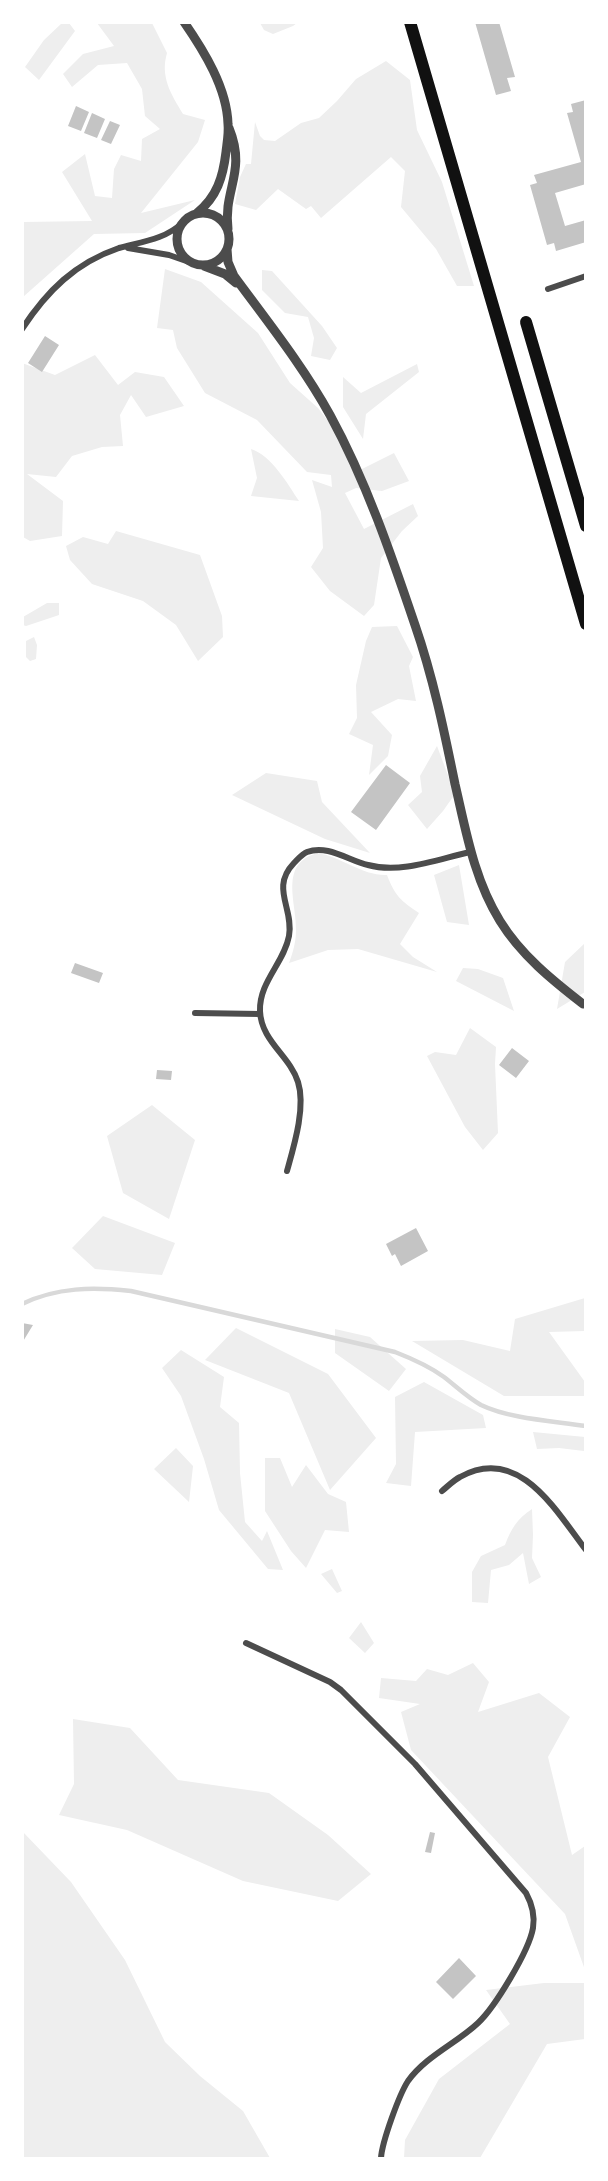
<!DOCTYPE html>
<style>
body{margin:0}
#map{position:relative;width:608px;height:2181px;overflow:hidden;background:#fff;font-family:"DM Sans",sans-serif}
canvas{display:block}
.frame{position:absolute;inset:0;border:24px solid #fff;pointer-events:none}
</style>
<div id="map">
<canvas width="608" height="2181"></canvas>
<div class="frame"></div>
</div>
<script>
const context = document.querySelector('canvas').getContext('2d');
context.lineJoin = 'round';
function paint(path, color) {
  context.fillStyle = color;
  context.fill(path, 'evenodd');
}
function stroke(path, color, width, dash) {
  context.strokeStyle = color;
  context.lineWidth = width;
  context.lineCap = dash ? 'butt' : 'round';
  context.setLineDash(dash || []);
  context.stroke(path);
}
paint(new Path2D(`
 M62 23H69L75 31 39 80 25 67 44 40Z
 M97 23H152L167 53C160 77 171 94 183 114L205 120 198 142 141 213 195 200 145 233 94 234 23 297V222L92 221 62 172 85 154 95 196 112 198 114 169 121 155 141 161 142 139 160 129 145 116 142 89 127 63 98 65 72 87 63 74 83 54 114 46Z
 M260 23H297L293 26 273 34 264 30Z
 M386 61 410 80 417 130 442 182 474 286H457L436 249 401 207 405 171 391 157 321 218 311 206 306 209 278 189 256 210 235 204 240 177 246 164H251L255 122 260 136 264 140 275 141 301 123 319 118 337 101 356 79Z
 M165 269 201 282 258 333 290 383 318 408 345 443 356 472 394 453 409 481 382 491 356 488 345 493 364 529 413 504 418 516 402 531 381 558 374 605 364 616 330 591 311 567 323 548 321 512 312 480 332 487 331 475 307 472 257 420 205 393 177 348 173 330 157 328Z
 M262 270 272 271 322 326 337 348 330 360 311 356 314 338 308 317 285 313 262 290Z
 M95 355 118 385 135 372 164 377 184 406 146 417 131 395 120 415 123 446 102 447 72 456 56 477 27 474 63 501 62 536 30 541 23 537 22 363 55 375Z
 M417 364 419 372 366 414 363 439 343 407V377L361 393Z
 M251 449C272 456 287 483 299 501L251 496 257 478Z
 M116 531 200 555 222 616 223 637 198 661 176 625 143 601 92 584 70 560 66 546 83 537 108 544Z
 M47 603H59V615L26 626 23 625V617Z
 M397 626 413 657 409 666 416 701 398 699 371 712 392 735 388 756 369 775 373 745 349 734 357 718 356 685 366 641 372 627Z
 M34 637 37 645 36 659 30 661 26 657V641Z
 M437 746 455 794 443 811 427 829 408 805 422 792 420 776Z
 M266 773 317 781 322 802 370 853 325 839 232 795Z
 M318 853C341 857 363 876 387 875 395 896 401 901 419 913L400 944 413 957 437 972 358 949 328 950 289 963C293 952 296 942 296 930 297 903 278 863 318 853Z
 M459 865 469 925 447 922 434 875Z
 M585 943V992L557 1009 565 962Z
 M463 968 478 969 503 978 514 1011 456 981Z
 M470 1028 496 1047 495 1064 498 1133 483 1150 465 1127 427 1056 435 1052 456 1055Z
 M152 1105 195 1140 169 1219 123 1193 107 1136Z
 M103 1216 175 1243 162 1275 95 1269 72 1248Z
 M585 1298V1331L549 1332 585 1382V1396H504L412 1341 463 1340 510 1351 515 1319Z
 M236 1328 328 1374 376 1438 330 1490 289 1393 205 1360Z
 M335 1329 370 1337 406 1369 389 1391 335 1353Z
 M181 1350 224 1377 220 1407 239 1423 240 1473 245 1522 262 1541 267 1531 283 1570 268 1569 219 1510 204 1459 181 1396 162 1368Z
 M424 1382 483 1415 486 1428 415 1432 411 1486 386 1483 396 1464 395 1397Z
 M533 1432 585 1437V1453L584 1451 559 1448 537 1449Z
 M176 1448 193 1466 189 1502 154 1469Z
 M265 1458H280L292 1487 306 1465 328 1494 346 1502 349 1532 325 1530 306 1568 291 1551 265 1511Z
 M532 1509 533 1535 532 1558 541 1577 529 1584 523 1553 509 1565 491 1570 488 1603 472 1602V1572L481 1556 505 1545C511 1529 517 1519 532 1509Z
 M332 1569 342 1591 337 1593 321 1574Z
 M361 1622 374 1643 365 1653 349 1638Z
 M473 1663 489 1682 478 1712 539 1693 570 1717 548 1757 572 1855 585 1846V1970L565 1914 411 1750 401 1712 420 1704 379 1698 381 1678 416 1681 427 1669 448 1675Z
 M73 1719 130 1728 178 1780 269 1793 328 1835 371 1874 338 1901 243 1881 127 1830 59 1815 74 1784Z
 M23 1832 71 1882 125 1960 165 2042 200 2076 243 2111 270 2158H23Z
 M544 1983H585V2039L547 2044 480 2158H404L405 2140 439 2079 510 2024 486 1990Z`), '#eee');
stroke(new Path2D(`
 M22 1304C57 1287 93 1287 131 1291L395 1352C413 1359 429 1366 444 1377 457 1387 467 1397 481 1405 510 1419 554 1421 586 1426`), '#d9d9d9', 4.5);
paint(new Path2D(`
 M475 22H499L515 77 507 78 511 91 496 95Z
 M586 100V184L555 193 565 226 586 220V242L556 251 554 243 547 245 530 185 537 183 534 175 581 162 567 113 573 112 571 104Z
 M76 106 89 112 81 131 68 126Z
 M92 113 105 119 97 138 84 133Z
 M110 121 120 125 111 144 101 140Z
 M45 336 59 345 42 372 28 363Z
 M386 765 410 783 376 830 351 812Z
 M75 963 103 973 99 983 71 973Z
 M512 1048 529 1061 516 1078 499 1065Z
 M157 1070 172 1071 171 1080 156 1079Z
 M416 1228 428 1251 401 1266 395 1254 392 1256 386 1244Z
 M22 1323 33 1325 22 1343Z
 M430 1832 435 1833 431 1853 425 1852Z
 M459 1958 476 1976 453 1999 436 1982Z`), '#c4c4c4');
stroke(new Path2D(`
 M128 248 169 255 192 263
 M548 289 586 276
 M22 329C47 291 75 263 119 248 141 242 166 239 182 223
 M195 1013 260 1014
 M287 1171C294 1146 306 1107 298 1082 290 1056 261 1041 260 1011 259 982 284 963 289 936 294 908 270 888 294 863 298 859 302 854 307 852 328 844 349 861 368 865 401 874 438 859 470 852
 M442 1491C448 1486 454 1480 460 1477 519 1444 556 1511 586 1550
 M246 1643 330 1682 341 1690 415 1764 526 1893C532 1904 535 1916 533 1928 529 1951 495 2007 478 2023 457 2043 426 2056 408 2081 399 2095 382 2142 381 2158`), '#4c4c4c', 6);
stroke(new Path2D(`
 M184 22C204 51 227 88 228 124 229 133 227 143 226 152 223 177 217 197 197 213
 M177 239a26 26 0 1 1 52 0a26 26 0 1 1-52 0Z
 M228 229C223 189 247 172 229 128
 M227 249 228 262 234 276C267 321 303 366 330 415 366 481 391 554 415 625 433 677 444 730 455 784 466 831 474 879 500 921 521 955 552 980 583 1004
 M204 266 225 274 236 283`), '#4c4c4c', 9);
stroke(new Path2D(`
 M410 22 586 624
 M526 322 586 526`), '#111', 12);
</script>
